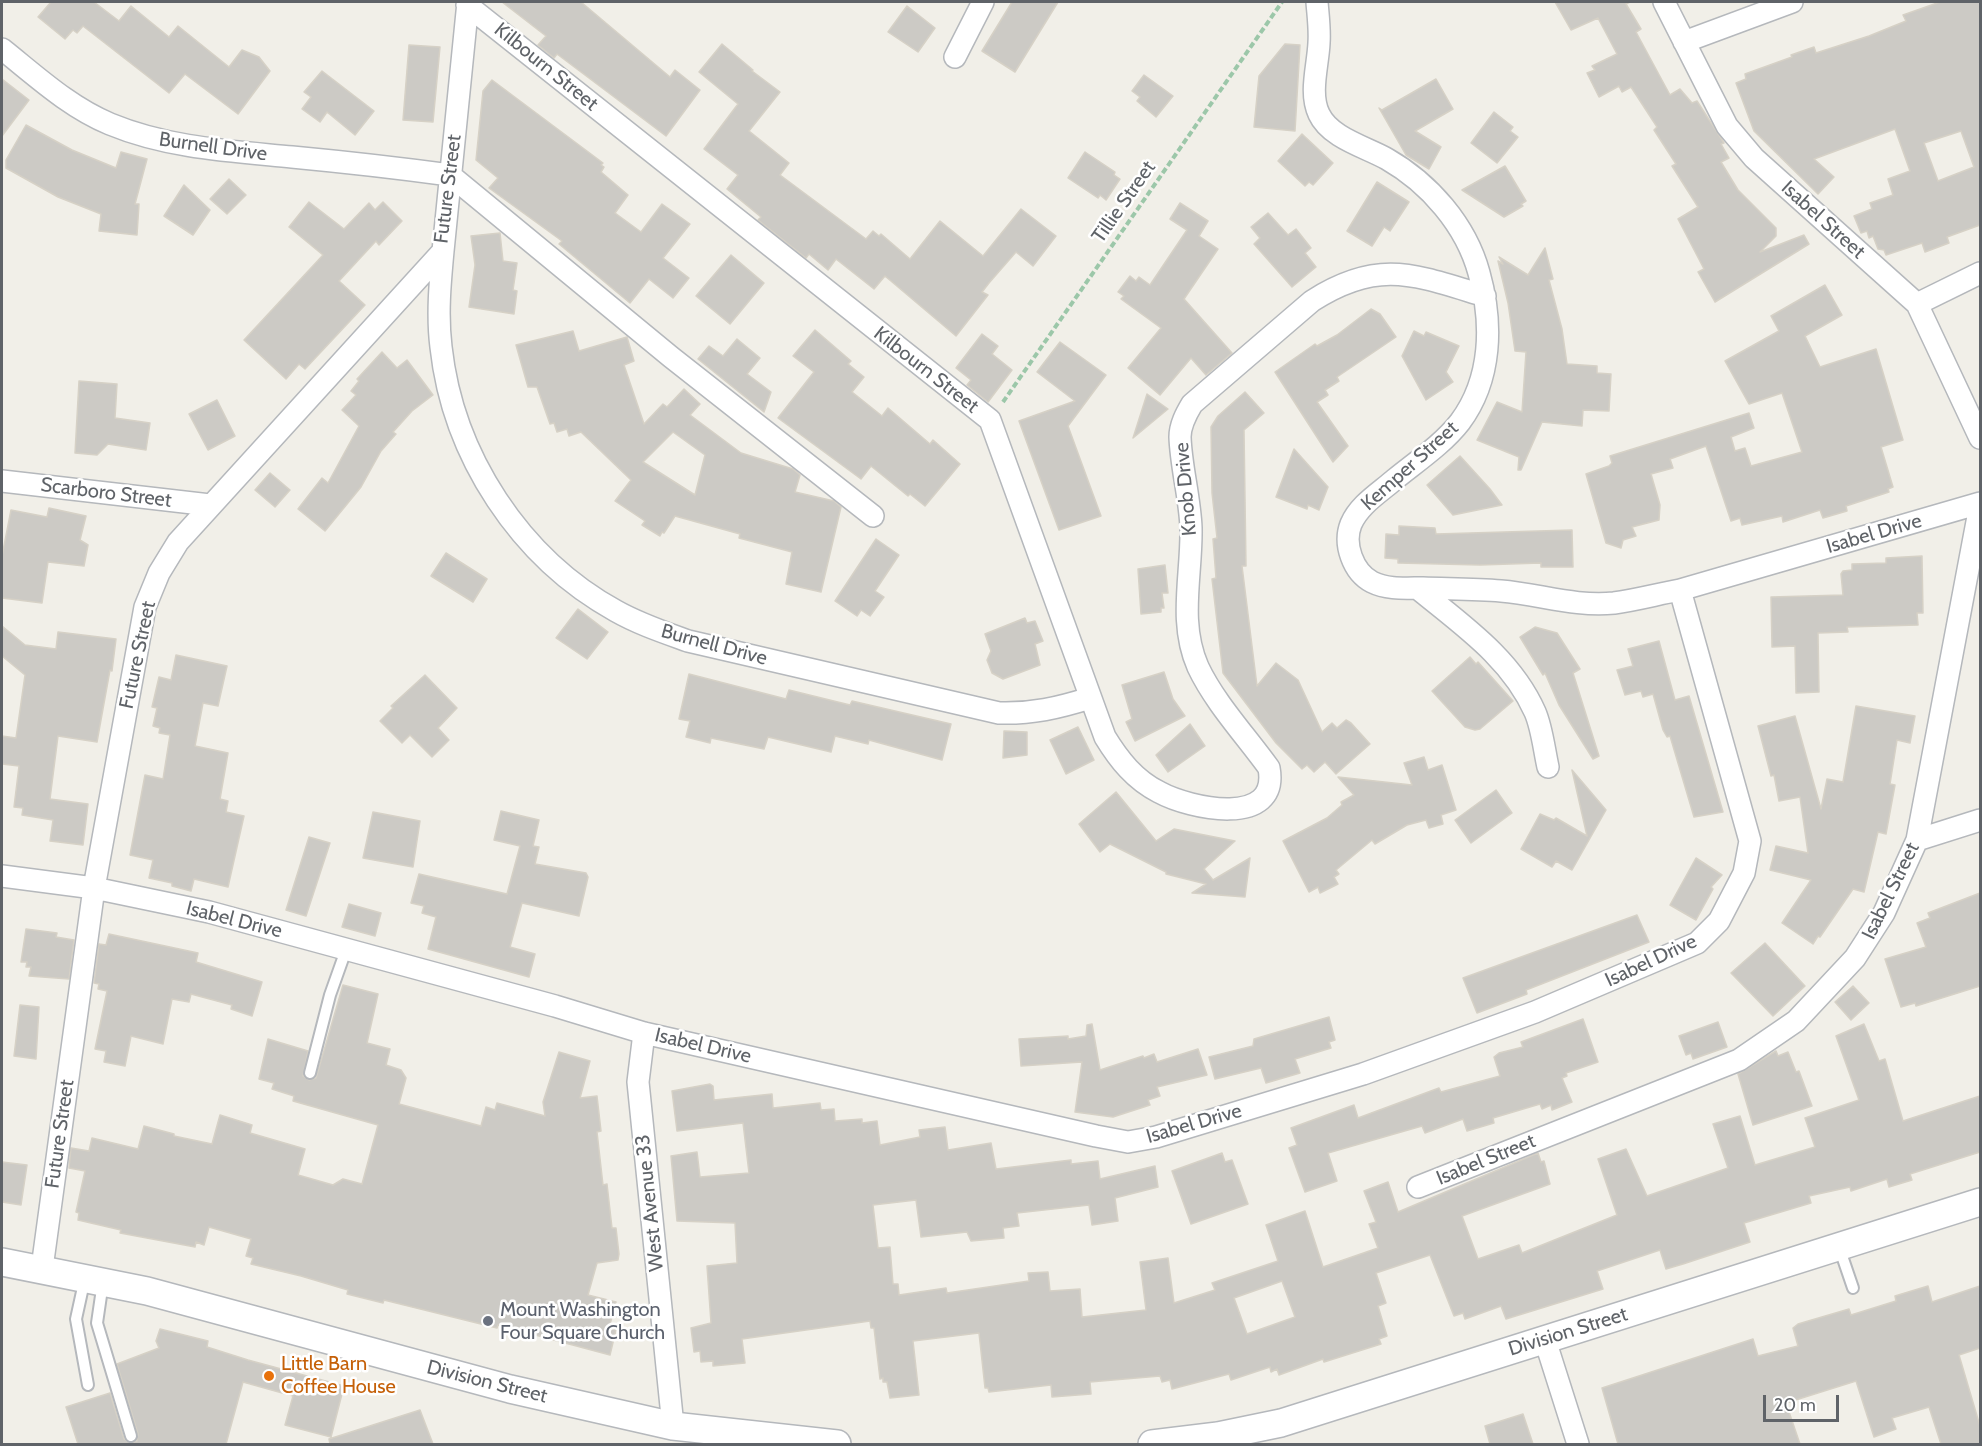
<!DOCTYPE html>
<style>
body{margin:0}
#map{position:relative;width:1982px;height:1446px;overflow:hidden;background:#f1efe8;font-family:Cabin,sans-serif}
canvas{display:block}
.frame{position:absolute;inset:0;border:3px solid #5f6368;pointer-events:none}
.scale{position:absolute;left:1763px;top:1395px;width:76px;height:27px;box-sizing:border-box;border:3px solid #5f6368;border-top:0;padding-left:8px;font-size:18px;line-height:21px;white-space:nowrap;color:#5f6368;-webkit-text-stroke:4px #fff;paint-order:stroke}
</style>
<div id="map">
<canvas width="1982" height="1446"></canvas>
<div class="frame"></div>
<div class="scale">20 m</div>
</div>
<script>
const context = document.querySelector('canvas').getContext('2d');
context.lineJoin = 'round';
function paint(path, color) {
  context.fillStyle = color;
  context.fill(path, 'evenodd');
}
function stroke(path, color, width, dash) {
  context.strokeStyle = color;
  context.lineWidth = width;
  context.lineCap = dash ? 'butt' : 'round';
  context.setLineDash(dash || []);
  context.stroke(path);
}
function write(font, color, halo, rows, align = 'center') {
  context.font = font + ' Cabin,sans-serif';
  context.lineWidth = 5;
  context.setLineDash([]);
  context.textBaseline = 'middle';
  context.strokeStyle = halo;
  context.fillStyle = color;
  for (const [text, x, y, turn = 0] of rows) {
    context.save();
    context.translate(x, y);
    context.rotate((+turn || 0) * Math.PI / 180);
    context.textAlign = isNaN(turn) ? turn : align;
    if (halo) context.strokeText(text, 0, 0);
    context.fillText(text, 0, 0);
    context.restore();
  }
}
const building = new Path2D(`
 M51 2H94L119 21 131 6 169 37 178 26 229 67 242 50 259 57 270 71 238 114 185 74 169 93 83 26 77 33 73 30 65 39 38 17Z
 M502 2H581L670 77 675 70 700 90 666 136 557 54 554 58 538 45 546 36Z
 M1012 2H1058L1015 72 982 51Z
 M1555 2H1630L1626 4 1641 29 1636 32 1670 95 1680 89 1692 103 1697 101 1724 143 1721 144 1729 158 1721 162 1738 190 1776 228V236L1760 252 1804 235 1809 244 1715 302 1698 272 1704 269 1678 219 1698 207 1672 166 1676 164 1654 130 1657 127 1631 87 1622 92 1619 86 1599 97 1587 73 1595 70 1592 66 1617 54 1598 18 1571 30Z
 M1940 2H1980V225L1947 237 1949 243 1925 252 1922 243 1886 255 1884 250 1878 249 1873 236 1869 238 1867 231 1861 233 1854 216 1872 209 1870 203 1893 195 1888 179 1910 171 1895 129 1814 159 1834 177 1818 194 1754 131 1736 83 1746 79 1745 74 1792 57 1791 55 1814 47 1816 53 1869 36 1906 21 1903 15ZM1961 131 1974 167 1938 181 1924 143Z
 M907 6 935 28 918 52 888 32Z
 M722 44 753 70 752 71 780 92 749 131 789 163 780 175 866 239 873 231 879 236 881 234 910 259 940 221 983 256 1021 209 1056 236 1033 266 1016 252 989 283 982 292 988 295 956 336 885 276 874 289 836 259 828 270 809 254 806 258 758 220 761 217 727 189 738 175 704 149 738 104 699 72Z
 M1285 44 1300 45 1295 131 1254 127 1259 76Z
 M409 45 440 47 433 122 403 120Z
 M322 71 374 111 355 135 327 112 320 122 302 109 311 97 304 92Z
 M1144 75 1173 96 1156 117 1137 101 1140 97 1132 91Z
 M2 79 29 100 2 136Z
 M1436 79 1453 109 1415 131 1441 147 1429 169 1406 155 1379 108 1382 110Z
 M492 80 603 163 601 165 604 167 601 172 628 195 615 213 641 232 662 204 690 224 663 258 689 278 673 298 649 279 630 303 559 244 562 241 489 188 498 178 476 160 483 91Z
 M1494 112 1513 127 1510 131 1518 137 1497 163 1471 143Z
 M26 125 72 150 116 168 121 152 147 159 135 204H139L137 235 99 231 101 214 58 197 6 168V160Z
 M1302 134 1333 163 1313 185 1309 182 1305 186 1278 161Z
 M1085 152 1115 172 1114 175 1120 179 1106 200 1100 195 1098 198 1068 178Z
 M1505 166 1526 201 1521 204 1523 206 1504 217 1462 190Z
 M229 179 246 195 227 214 210 199Z
 M1377 182 1409 202 1390 231 1384 227 1372 246 1347 231Z
 M184 185 210 210 193 235 164 216Z
 M309 202 344 229 369 203 375 210 383 202 402 221 379 245 376 241 339 281 365 305 305 369 299 364 286 379 244 340 323 255 289 227Z
 M1180 203 1208 221 1199 236 1218 249 1184 299 1232 353 1206 375 1191 358 1160 395 1128 368 1161 328 1121 299 1124 296 1118 292 1130 276 1136 281 1139 277 1150 285 1187 230 1170 219Z
 M1268 213 1288 235 1296 229 1311 248 1305 253 1316 267 1292 287 1254 244 1260 238 1251 227Z
 M500 233 503 261 517 263 513 290 517 291 514 314 469 307 475 265 471 236Z
 M1545 248 1553 279 1549 280 1562 329 1567 364 1597 366V373L1611 374 1609 411 1583 410 1582 426 1542 422 1521 470H1518L1519 457 1477 440 1497 402 1522 412 1526 352 1515 351 1508 303 1498 261 1503 264 1499 257 1528 275Z
 M731 255 764 283 730 324 696 296Z
 M1825 285 1842 315 1805 336 1820 367 1876 349 1903 440 1881 447 1893 487 1888 489 1889 492 1846 506 1847 511 1823 518 1820 510 1783 522 1782 516 1742 525 1740 518 1731 521 1706 446 1670 459 1673 468 1651 474 1660 505 1659 520 1632 527 1636 536 1623 540 1621 548 1606 543 1586 474 1609 466 1612 463 1610 456 1749 413 1754 428 1731 437 1735 451 1745 448 1751 466 1802 452 1782 393 1749 404 1725 361 1779 331 1771 316Z
 M1371 309 1380 314 1396 337 1337 377 1339 381 1325 390 1328 395 1317 402 1348 446 1333 462 1275 372 1315 344 1317 346 1337 335Z
 M815 330 851 361 848 364 864 377 852 392 882 416 888 408 930 444 933 440 960 464 925 506 910 494 908 496 871 466 861 479 778 418 814 372 793 356Z
 M573 331 579 351 627 337 634 361 624 365 644 424 663 404 667 407 684 389 700 404 690 415 741 453 793 469 800 475 795 492 834 501 841 507 821 592 786 584 792 552 739 538 740 534 675 516 664 533 662 532 660 536 642 525 645 521 615 501 631 480 581 432 569 436 567 429 557 432 554 423 550 424 537 387H528L516 345ZM673 432 705 455 695 495 643 462Z
 M1414 331 1424 336 1426 332 1459 346 1446 372 1453 382 1426 400 1402 356Z
 M982 334 998 346 992 354 1012 370 988 402 967 385 971 380 956 368Z
 M737 339 760 358 747 374 771 392 764 412 698 359 709 346 723 356Z
 M1060 342 1106 375 1068 426 1101 516 1059 530 1019 421 1075 401 1037 372Z
 M382 352 397 368 407 360 433 395 412 411 393 432 396 434 381 451 361 487 325 531 298 509 322 478 328 483 359 426 342 410 356 395 351 391 359 381 357 379Z
 M79 381 117 384 115 418 150 423 146 450 108 444 97 455 75 453Z
 M1245 392 1264 413 1244 430 1246 566H1242L1257 686 1276 663 1298 680 1322 732 1332 723 1337 728 1346 720 1351 723 1370 744 1336 774 1325 762 1314 772 1307 765 1302 769 1276 743 1223 673 1212 579 1216 578 1213 539 1217 538 1212 493 1211 427 1218 416Z
 M1147 394 1168 409 1133 438Z
 M217 400 235 436 208 450 189 414Z
 M1294 449 1328 487 1319 510 1308 505 1307 509 1276 497Z
 M1460 456 1490 489 1502 505 1453 515 1427 485Z
 M270 473 290 490 275 507 255 490Z
 M49 508 86 516 80 540 88 545 84 566 48 562 42 603 2 598V556L11 510 47 517Z
 M1399 526 1435 528 1436 534 1572 530 1573 567H1541V563L1480 565 1398 563V559L1385 558 1386 534 1399 535Z
 M876 539 899 555 875 591 884 597 870 616 861 610 857 616 835 601Z
 M446 553 487 579 473 602 431 576Z
 M1922 556 1923 613H1917L1918 625 1847 627 1848 632 1818 633 1819 692 1796 693 1795 646 1772 647 1771 597 1843 595 1841 574 1843 571 1852 570V564L1886 563V558Z
 M1165 565 1168 593H1162L1164 608H1161V612L1141 614 1138 569Z
 M578 609 608 632 587 659 556 638Z
 M1025 618 1027 623 1035 621 1043 641 1035 644 1040 665 1003 679 992 673 987 660 991 651 985 634Z
 M2 626 25 645 56 649 58 632 116 639 112 671 110 670 97 742 58 736 50 799 88 804 83 845 50 841 53 820 22 815 23 808 14 807 19 766 2 764V736L16 738 25 675 2 656Z
 M1535 627 1557 633 1580 669 1573 673 1599 756 1593 759 1559 705 1545 673 1543 675 1520 637Z
 M1659 641 1675 700 1689 696 1723 812 1694 817 1670 736 1667 737 1663 730 1653 694 1643 697 1641 691 1625 695 1617 670 1633 666 1628 649Z
 M176 655 227 666 218 706 203 703 195 746 228 753 220 799 228 801 226 812 244 816 228 887 194 879 191 891 172 886V883L149 878 153 860 130 855 145 775 163 779 170 735 159 733 160 728 153 726 157 708 152 707 159 677 171 680Z
 M1470 657 1476 664 1478 662 1513 701 1480 729 1475 730 1465 727 1432 691Z
 M1164 672 1173 699 1185 716 1135 741 1126 722 1132 719 1122 685Z
 M689 674 786 699 789 690 850 705 852 701 951 724 942 760 869 740 868 744 835 736 831 752 768 737 764 749 711 738 710 743 686 737 690 721 679 719Z
 M425 675 457 708 438 728 449 740 432 757 410 735 402 743 380 721 393 708 391 706Z
 M1856 706 1915 716 1910 743 1897 740 1890 784 1895 785 1886 834 1878 832 1864 892 1853 889 1820 937 1818 936 1813 944 1782 923 1811 880 1770 870 1776 846 1808 853 1800 797 1779 801 1774 775 1771 776 1758 726 1795 716 1821 809 1827 779 1843 782Z
 M1190 724 1205 746 1168 772 1156 755Z
 M1078 727 1094 760 1066 774 1050 740Z
 M1004 731 1027 732V755L1003 758Z
 M1424 757 1428 770 1442 765 1456 810 1441 815 1443 824 1429 828 1426 820 1407 825 1375 844 1372 840 1336 870 1339 874 1334 877 1338 884 1320 893 1318 887 1309 892 1283 841 1327 818 1342 805 1341 802 1354 795 1338 777 1412 785 1404 763Z
 M1572 770 1606 810 1572 870 1556 861 1552 867 1521 849 1540 814 1554 820 1556 818 1587 836Z
 M1496 790 1512 813 1471 843 1455 820Z
 M1116 792 1156 841 1174 829 1235 841 1204 869 1213 880 1250 858 1245 897 1192 893 1206 884 1166 874V872L1110 844 1100 852 1079 824Z
 M501 811 539 820 533 846 539 847 535 864 586 873 588 877 579 916 522 903 510 947 535 954 529 977 428 949 436 917 422 913 424 906 411 903 419 874 507 894 520 846 494 840Z
 M373 812 420 821 413 867 363 858Z
 M309 837 330 843 306 916 286 910Z
 M1696 858 1722 875 1711 887 1713 889 1696 920 1670 905Z
 M1980 893V986L1916 1006 1915 1003 1901 1007 1885 959 1926 947 1917 923 1930 918 1928 913Z
 M349 904 381 913 375 936 342 927Z
 M1637 915 1649 942 1526 990 1527 994 1477 1013 1463 978Z
 M26 929 57 933 56 937 74 940 69 979 29 976 31 967H26L27 962H21Z
 M109 934 198 953 196 962 262 982 252 1016 231 1009 232 1005 191 994 189 1002 172 999 163 1044 131 1036 125 1066 104 1062 106 1051 95 1049 107 991 98 989 99 984 94 983 99 944 106 945Z
 M1765 943 1805 986 1773 1016 1731 973Z
 M343 985 378 994 367 1043 390 1049 386 1065 401 1070 406 1078 399 1104 481 1126 486 1107 495 1110 497 1103 545 1116 543 1102 559 1052 590 1061 580 1098 597 1096 601 1131 597 1132 603 1185 607 1184 612 1228H616L619 1254 618 1260 597 1263 588 1295 616 1302 609 1328 616 1330 610 1355 498 1325 497 1328 384 1300 383 1303 347 1294 348 1290 301 1276 251 1264 253 1258 246 1256 251 1239 209 1227 204 1245 196 1242 195 1247 120 1233 121 1230 78 1220 79 1213 76 1212 85 1171 69 1168 71 1148 89 1151 92 1138 138 1149 144 1126 174 1134V1136L212 1144 220 1115 252 1125 250 1133 305 1149 298 1175 333 1185 343 1179 362 1184 378 1125 293 1101 294 1096 272 1089 274 1083 259 1079 268 1039 308 1051 303 1076 309 1080 316 1078Z
 M1853 986 1869 1003 1851 1020 1835 1002Z
 M20 1005 39 1007 36 1059 14 1056Z
 M1329 1017 1335 1040 1329 1042 1331 1048 1295 1059 1300 1073 1266 1083 1261 1068 1215 1079 1209 1057 1253 1046 1254 1039Z
 M1583 1019 1598 1062 1566 1073 1567 1076 1562 1078 1572 1102 1552 1110 1551 1105 1542 1109 1540 1104 1493 1118 1494 1123 1467 1131 1463 1119 1425 1133 1422 1126 1328 1153 1337 1181 1305 1192 1289 1148 1297 1145 1291 1128 1354 1105 1358 1118 1439 1088 1441 1092 1500 1076 1494 1057 1499 1053 1523 1047 1521 1042Z
 M1718 1022 1727 1047 1693 1059 1691 1053 1686 1055 1679 1036Z
 M1092 1024 1100 1070 1143 1056 1144 1058 1154 1054 1157 1062 1198 1049 1207 1075 1157 1087 1160 1096 1148 1100 1150 1105 1113 1117 1075 1112 1082 1062 1021 1066 1019 1039 1068 1036V1039L1086 1036 1087 1025Z
 M1864 1024 1879 1061 1885 1059 1903 1121 1980 1096V1152L1910 1174 1912 1180 1889 1187 1887 1179 1851 1191 1850 1187 1809 1196 1811 1203 1744 1223 1750 1242 1683 1264 1666 1269 1660 1250 1597 1271 1603 1289 1506 1319 1501 1306 1465 1319 1463 1313 1454 1316 1430 1255 1376 1273 1386 1303 1378 1306 1387 1336 1379 1339 1381 1344 1324 1362 1323 1359 1279 1375 1277 1369 1271 1372 1270 1367 1231 1380 1229 1374 1172 1389 1170 1380 1162 1382 1160 1376 1090 1382 1091 1394 1052 1397 1051 1385 989 1392 988 1388H985L979 1333 913 1341 919 1395 890 1398 887 1382H883V1378L880 1379 874 1328H871L870 1321 742 1339 745 1363 713 1366V1361L701 1362 700 1351 694 1352 691 1328 711 1323 707 1266 737 1263 735 1223 677 1221 671 1156 697 1152 700 1177 749 1173 743 1123 677 1131 672 1091 710 1084 713 1086 714 1100 772 1094 773 1108 820 1103 821 1110 834 1109 835 1121 862 1119V1123L877 1121 880 1145 920 1137 919 1130 945 1127 948 1150 991 1143 996 1169 1071 1160V1164L1098 1161 1100 1179 1155 1166 1158 1187 1115 1198 1118 1221 1092 1225 1089 1205 1017 1213 1019 1226 1003 1228 1004 1238 971 1241 967 1232 921 1237 916 1200 873 1205 878 1248 890 1247 893 1284H898L899 1295 946 1288 947 1293 1029 1281 1028 1273 1048 1272 1050 1291 1080 1289 1082 1317 1146 1310 1140 1262 1168 1258 1174 1303 1215 1290 1212 1283 1278 1261 1266 1225 1305 1211 1323 1267 1378 1248 1369 1224 1376 1222 1364 1191 1388 1182 1398 1212 1538 1153 1541 1162 1544 1161 1550 1184 1462 1216 1478 1259 1519 1245 1522 1253 1617 1215 1598 1159 1626 1149 1647 1196 1728 1168 1713 1124 1740 1116 1755 1165 1815 1147 1805 1118 1859 1100 1836 1036ZM1282 1281 1295 1317 1247 1334 1234 1298Z
 M1776 1051 1778 1056 1788 1052 1796 1072 1799 1071 1812 1106 1753 1125 1738 1074Z
 M1222 1153 1225 1162 1232 1160 1248 1204 1191 1224 1172 1171Z
 M2 1162 27 1165 21 1205 2 1202Z
 M1928 1286 1932 1302 1980 1286V1348L1959 1355 1980 1426V1444H1941L1929 1407 1892 1418 1896 1429 1874 1437 1856 1381 1786 1403 1800 1444H1618L1602 1388 1753 1339 1758 1356 1798 1346 1793 1328 1798 1324 1849 1309 1851 1315 1896 1301 1895 1296Z
 M160 1329 208 1341 207 1347 248 1360 344 1386 331 1437 285 1425 293 1396 243 1382 226 1444H78L66 1407 110 1393 124 1439 130 1443 137 1441 138 1434 117 1364 159 1348 156 1341Z
 M420 1410 433 1444H330L329 1439Z
 M1523 1414 1533 1444H1490L1485 1426Z`);
paint(building, '#cccac5');
stroke(building, '#d6d1c6', 1.5);
const service = new Path2D(`
 M310 1073 330 995 346 950
 M1839 1247 1853 1288
 M85 1278 76 1319 88 1385
 M103 1282 97 1323 131 1436`);
const minor = new Path2D(`
 M1317 2C1318 15 1320 29 1319 43 1318 66 1309 93 1319 114 1330 138 1366 147 1387 159 1429 183 1466 225 1479 273 1493 323 1492 379 1460 422 1443 444 1416 462 1394 480 1379 493 1359 505 1351 524 1343 544 1353 572 1372 582 1388 590 1406 588 1423 588 1449 589 1475 589 1501 591 1539 594 1575 607 1614 603 1636 600 1658 594 1680 590
 M1664 2 1727 126 1754 158 1917 304 1980 438
 M467 5 990 420 1105 737C1119 760 1135 780 1159 792 1190 809 1280 828 1269 768 1246 736 1215 703 1198 667 1178 622 1192 575 1191 528 1190 498 1181 467 1180 437 1180 425 1186 414 1192 404L1312 301C1379 258 1415 275 1485 296
 M1684 42 1792 2
 M2 49C36 76 69 107 110 124 168 148 230 151 292 157 345 162 398 168 450 175
 M955 57 983 2
 M450 175 671 357 873 516
 M443 251C440 283 437 315 441 347 453 456 520 558 616 611 639 624 663 632 688 641L999 713C1032 714 1058 708 1090 698
 M1917 304 1980 273
 M2 481 210 505
 M1417 588C1462 625 1511 658 1535 712 1542 728 1544 749 1548 767
 M1917 840 1980 820
 M2 876 94 888 209 912 555 1006 644 1033 1096 1136 1128 1142 1156 1137 1363 1074 1535 1012 1697 943 1719 921 1744 873 1750 841 1680 590 1980 503
 M644 1033 638 1082 673 1426
 M1418 1187 1739 1060 1796 1021 1855 958 1884 913 1917 840 1980 506
 M42 1268 94 888 145 607 159 573 178 542 443 251 468 2
 M1545 1340 1578 1444`);
const tertiary = new Path2D(`
 M2 1262 147 1291 510 1389 673 1426 837 1444
 M1152 1444 1218 1436 1281 1423 1980 1202`);
stroke(service, '#b5b8bc', 14);
stroke(minor, '#b5b8bc', 24);
stroke(tertiary, '#b5b8bc', 30);
stroke(new Path2D(`
 M1003 402 1282 2`), '#9cc7a9', 4, [6, 3]);
stroke(service, '#fff', 10);
stroke(minor, '#fff', 21);
stroke(tertiary, '#fff', 27);
for (const [x, y, r, color] of [
 [488,1321,6,"#6b7280"],
 [269,1376,6,"#e8710a"]
]) {
  const dot = new Path2D();
  dot.arc(x, y, r, 0, 2 * Math.PI);
  context.fillStyle = color;
  context.fill(dot);
  stroke(dot, '#fff', 2);
}
write('20px', '#5f6368', '#fff', [
 ["Kilbourn Street",546,67,39],
 ["Burnell Drive",213,147,8],
 ["Future Street",448,189,-83],
 ["Tillie Street",1124,202,-55],
 ["Isabel Street",1823,220,42],
 ["Kilbourn Street",926,370,38],
 ["Kemper Street",1410,466,-42],
 ["Knob Drive",1186,489,-95],
 ["Scarboro Street",106,493,7],
 ["Isabel Drive",1874,534,-16],
 ["Burnell Drive",714,645,15],
 ["Future Street",138,655,-78],
 ["Isabel Street",1891,891,-64],
 ["Isabel Drive",234,920,14],
 ["Isabel Drive",1651,961,-25],
 ["Isabel Drive",703,1046,13],
 ["Isabel Drive",1194,1124,-16],
 ["Future Street",60,1134,-82],
 ["Isabel Street",1486,1160,-22],
 ["West Avenue 33",650,1203,-96],
 ["Division Street",1568,1332,-17],
 ["Division Street",487,1382,14]
]);
write('20px', '#5b616d', '#fff', [
 ["Mount Washington",500,1310],
 ["Four Square Church",500,1333]
], 'left');
write('20px', '#c56008', '#fff', [
 ["Little Barn",281,1364],
 ["Coffee House",281,1387]
], 'left');
</script>
